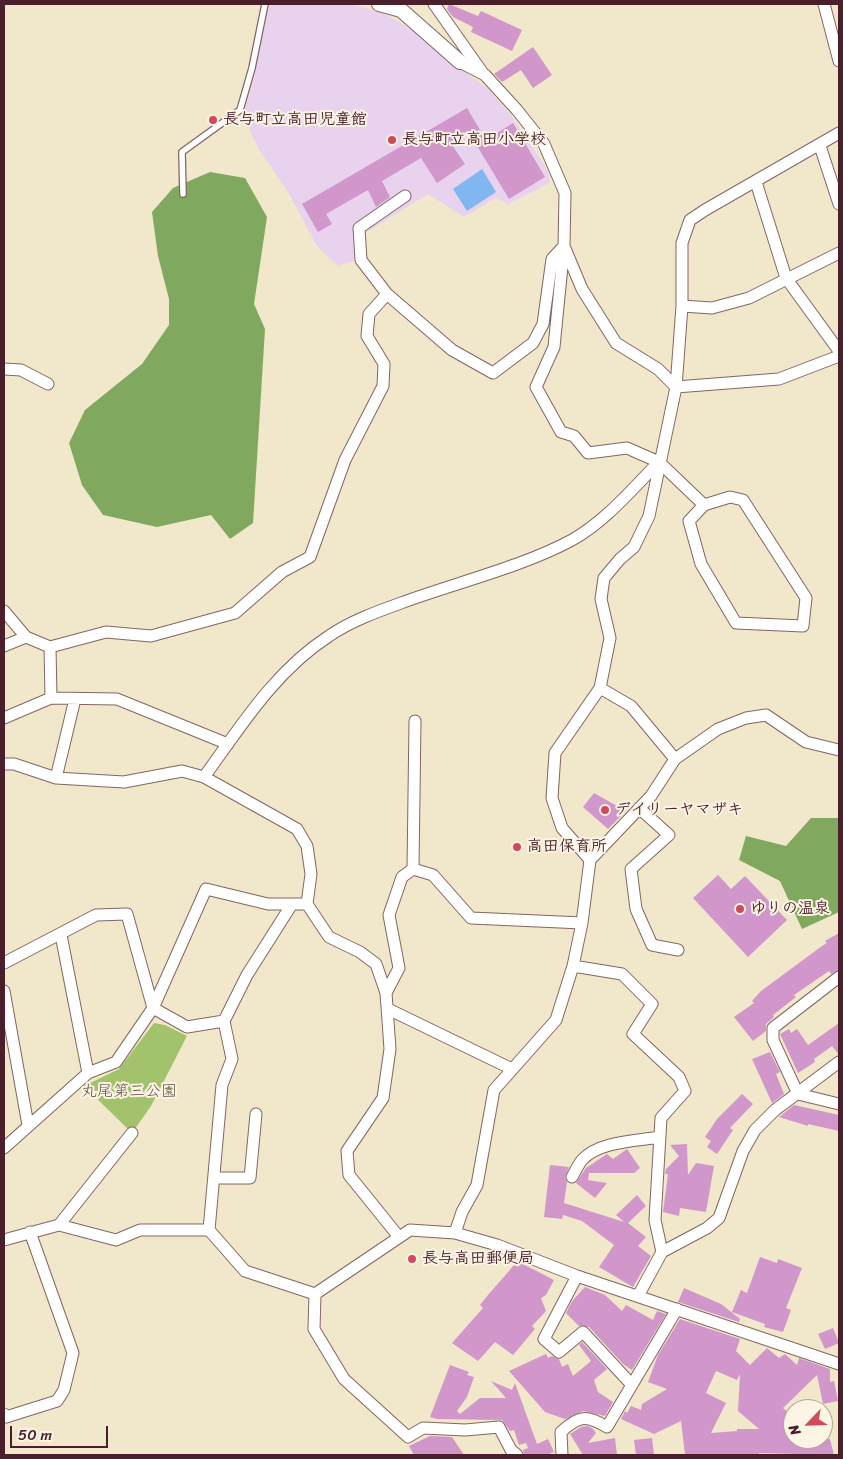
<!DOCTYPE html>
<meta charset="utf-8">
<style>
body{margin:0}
#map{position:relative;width:843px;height:1459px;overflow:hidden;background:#f1e7ca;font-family:Sriracha,sans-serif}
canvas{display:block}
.frame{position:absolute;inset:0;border:5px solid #4a1f2b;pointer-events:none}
.north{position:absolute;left:783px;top:1399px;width:50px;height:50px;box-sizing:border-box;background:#fcf5e5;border:1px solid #b59f9b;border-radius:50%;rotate:246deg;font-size:14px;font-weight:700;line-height:20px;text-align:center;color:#4a1f2b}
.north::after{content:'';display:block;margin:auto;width:18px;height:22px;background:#d1495b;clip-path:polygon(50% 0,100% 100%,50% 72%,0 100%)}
.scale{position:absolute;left:10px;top:1426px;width:98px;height:22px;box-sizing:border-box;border:2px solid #4a1f2b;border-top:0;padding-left:6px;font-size:15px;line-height:18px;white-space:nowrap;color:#4a1f2b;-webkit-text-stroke:4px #fcf5e5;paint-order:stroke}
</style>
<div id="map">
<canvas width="843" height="1459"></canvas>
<div class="frame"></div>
<div class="north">N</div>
<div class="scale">50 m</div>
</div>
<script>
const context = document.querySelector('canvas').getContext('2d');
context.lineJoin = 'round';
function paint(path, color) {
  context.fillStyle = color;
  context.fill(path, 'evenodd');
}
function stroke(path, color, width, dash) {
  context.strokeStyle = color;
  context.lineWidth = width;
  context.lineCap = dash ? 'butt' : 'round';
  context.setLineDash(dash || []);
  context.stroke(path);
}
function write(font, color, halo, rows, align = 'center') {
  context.font = font + ' Sriracha,"Klee One",sans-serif';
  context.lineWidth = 4;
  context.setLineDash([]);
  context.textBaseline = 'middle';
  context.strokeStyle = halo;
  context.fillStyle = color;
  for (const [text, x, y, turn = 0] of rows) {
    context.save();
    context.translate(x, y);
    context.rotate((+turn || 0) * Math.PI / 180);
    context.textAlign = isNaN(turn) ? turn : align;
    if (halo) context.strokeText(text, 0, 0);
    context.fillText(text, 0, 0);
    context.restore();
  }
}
paint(new Path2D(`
 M270 4H352L387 15 415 31 466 73 487 88 511 115 547 169 550 183 508 204 496 198 464 217 428 194 365 233 356 260 338 266 317 246 288 192 258 148 243 116 252 67Z`), '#e8d2ee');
paint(new Path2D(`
 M154 1023 165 1025 187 1036 151 1106 132 1133 84 1086 119 1069Z`), '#a2c26b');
paint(new Path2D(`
 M210 172 245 178 267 217 254 304 265 329 253 523 230 539 211 515 157 527 103 515 82 485 69 443 85 410 142 364 169 325V299L158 256 152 212 173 188Z
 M811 818H839V912L802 929 780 881 739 860 746 836 786 846Z`), '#81a85f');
paint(new Path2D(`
 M482 169 496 192 467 211 453 189Z`), '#81b7f0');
paint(new Path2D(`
 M449 4 478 16 481 11 522 30 512 51 471 32 473 27 453 17 447 9Z
 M533 47 552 75 533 88 521 70 502 82 494 74Z
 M467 108 486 140 513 123 545 177 509 199 468 131 450 142 465 164 437 183 421 158 382 181 390 197 376 207 368 190 326 214 332 224 318 232 302 204Z
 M594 793 626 811 608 829 583 807Z
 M718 875 731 889 745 876 787 920 748 957 693 898Z
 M839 933V970L831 974 829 971 794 995 796 997 773 1015 774 1017 766 1024V1031L753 1041 734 1017 754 1003 752 1001 761 991 822 946 827 943 825 941Z
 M839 1023V1055L832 1046 814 1059 815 1062 798 1073 780 1034 789 1029 791 1033 797 1029 808 1045Z
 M770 1052 780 1072 776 1074 784 1094 772 1103 752 1059Z
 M742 1094 753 1104 730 1128 733 1130 717 1154 707 1147 711 1141 705 1137 717 1119Z
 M794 1105 839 1115V1131L808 1124V1126L779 1117Z
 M687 1144 688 1175 696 1163 714 1166 706 1212 680 1208 679 1216 663 1212 668 1174H665L666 1169 679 1156 670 1145Z
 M627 1149 640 1168 634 1173H589L588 1180 607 1183 595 1198 576 1183 586 1168 607 1154 613 1159Z
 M550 1165 569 1167 565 1177 567 1182 564 1203 624 1222 616 1215 637 1195 646 1206 628 1223 646 1237 638 1246 651 1256 633 1287 599 1267 614 1245 582 1221 563 1215 562 1219 544 1217Z
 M760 1257 777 1263 778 1259 802 1268 786 1308 791 1310 783 1332 764 1327 765 1324 732 1312 741 1290 747 1293Z
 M521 1263 554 1280 546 1295 541 1298 546 1311 532 1326 535 1329 513 1355 495 1342 478 1361 452 1343 483 1308 480 1305 488 1295 515 1264 518 1267Z
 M585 1287 605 1295 622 1311 626 1305 653 1320 657 1311 666 1314 632 1370 623 1364 589 1327 579 1326 566 1313 572 1301Z
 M684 1288 721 1304 740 1319 739 1322 678 1302Z
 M680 1319 740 1339 736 1351 750 1365 767 1348 779 1358 785 1354 797 1365 799 1358 830 1369V1382L834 1381 838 1401 823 1404 817 1375 783 1408 793 1416V1439H830L834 1455 759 1453V1455H685L681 1421 654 1434 621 1419 625 1411 627 1413 631 1406 641 1410 642 1404 667 1389 648 1382 658 1355ZM716 1371 737 1380 740 1374 738 1411 759 1429H737V1431L711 1433 726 1403 706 1393Z
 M833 1328 839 1343 825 1349 818 1334Z
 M582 1342 607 1369 594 1380 598 1392 613 1402 605 1416 583 1411 565 1419 545 1412 509 1371 546 1354 548 1358 552 1356 559 1359 562 1367 568 1364 573 1376 591 1361 579 1345Z
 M450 1365 469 1372 467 1375 474 1377 467 1397 457 1411 460 1414 480 1398H506L491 1381 512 1390 515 1383 537 1444 548 1439 554 1452 547 1455H524L523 1450 528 1448 526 1443 519 1445 514 1430 510 1431 502 1420 437 1419 430 1417Z
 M587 1426 592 1428 596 1433 588 1443 615 1438 617 1455H583L570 1434 581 1427Z
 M430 1436 452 1437 464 1455H414L409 1446Z
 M652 1438 654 1455H636L634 1440Z`), '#d197cb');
const service = new Path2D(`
 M183 194 182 152 240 110 252 68 265 4`);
const minor = new Path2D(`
 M434 4 482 72
 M824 4 839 61
 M460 62 485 75 517 110 544 144 565 193 564 246 582 289 616 343 658 369 676 387 779 379 839 356
 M820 146 839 204
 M756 182 786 278 839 351
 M405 196 359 228 361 260 387 294 452 350 493 373 533 343 543 324 552 259 564 246
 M564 246 554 347 536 387 561 432 574 436 588 453 627 448 659 462 704 505 689 521 701 564 736 623 803 626 806 598 743 500 730 497 704 505
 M682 306 712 308 749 298 839 253
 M4 369 21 370 48 384
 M4 611 26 637 50 647 51 698
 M4 646 26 637
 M50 647 106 632 151 636 235 613 282 572 310 557 345 460 383 386 384 364 367 336 369 314 387 294
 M600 688 631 706 675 759
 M4 718 51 698 117 699 228 744
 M4 764H14L56 778 124 782 182 771 204 777 297 829 307 846 311 874 307 904 329 937 360 952 376 964 386 993 390 1049 383 1098 347 1151 349 1175 399 1237
 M204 777C241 726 275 671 329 636 351 621 376 612 401 603 455 583 522 567 572 540 606 521 632 489 659 462
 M56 778 75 699
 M639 808 669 835 631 869 636 909 652 945 678 950
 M590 860 562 828 552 798 555 753 600 688 610 638 601 599 604 578 620 559 634 547 649 516 676 387 682 306V243L690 220 705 210 839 133
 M413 869 433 875 471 918 582 923
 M413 869 415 721
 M61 935 88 1073
 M4 963 96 915 127 914 153 1008 187 1027 224 1021 232 1059 222 1085 209 1230
 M573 966 622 974 652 1004 633 1034 679 1077 685 1091 661 1118 655 1220 662 1252
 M4 991 28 1125
 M386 993 399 968 389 915 402 877 413 869
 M388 1009 512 1069
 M224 1021 247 975 292 904
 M798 1094 773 1040V1028L839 977
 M798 1094 839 1104
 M4 1148 88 1073 116 1062 153 1008 206 889 268 904H307
 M572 1177C575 1172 578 1165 582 1160 599 1141 637 1141 660 1137
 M214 1178H250L256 1114
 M59 1225 132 1133
 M455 1233 462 1212 477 1185 494 1090 556 1020 573 966 582 923 590 860 651 796 675 759 718 729 746 718 766 715 806 742 839 750
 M4 1240 59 1225 116 1240 140 1230H209L245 1271 315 1294
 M577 1276 544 1339 559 1352 583 1332 632 1385
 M315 1294 410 1230 455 1233 497 1245 577 1276 839 1364
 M315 1294 314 1329 344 1379 408 1437 423 1428 465 1430 499 1427 511 1450 517 1455
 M638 1296 662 1252 707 1228 719 1218 743 1151 755 1130 775 1110 839 1062
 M4 1414 6 1417 57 1401 64 1390 73 1353 30 1232
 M562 1455 561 1432C579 1415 587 1415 607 1427L677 1309`);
const tertiary = new Path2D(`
 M379 4 401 10 460 62`);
stroke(service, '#846563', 8);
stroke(minor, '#846563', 13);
stroke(tertiary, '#846563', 16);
stroke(service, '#fff', 5.5);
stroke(minor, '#fff', 11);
stroke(tertiary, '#fff', 14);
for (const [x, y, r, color] of [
 [213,120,5,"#d1495b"],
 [392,140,5,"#d1495b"],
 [605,810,5,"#d1495b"],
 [517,847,5,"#d1495b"],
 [740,909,5,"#d1495b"],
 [412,1259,5,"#d1495b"]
]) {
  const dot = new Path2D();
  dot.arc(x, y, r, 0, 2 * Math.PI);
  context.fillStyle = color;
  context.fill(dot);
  stroke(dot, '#fcf5e5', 2);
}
write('bold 16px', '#4a1f2b', '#fcf5e5', [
 ["長与町立高田児童館",223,120],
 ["長与町立高田小学校",402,140],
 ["デイリーヤマザキ",615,810],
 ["高田保育所",527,847],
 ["ゆりの温泉",750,909],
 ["長与高田郵便局",422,1259]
], 'left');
write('16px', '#64503e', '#fcf5e5', [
 ["丸尾第三公園",129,1092]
]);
</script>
